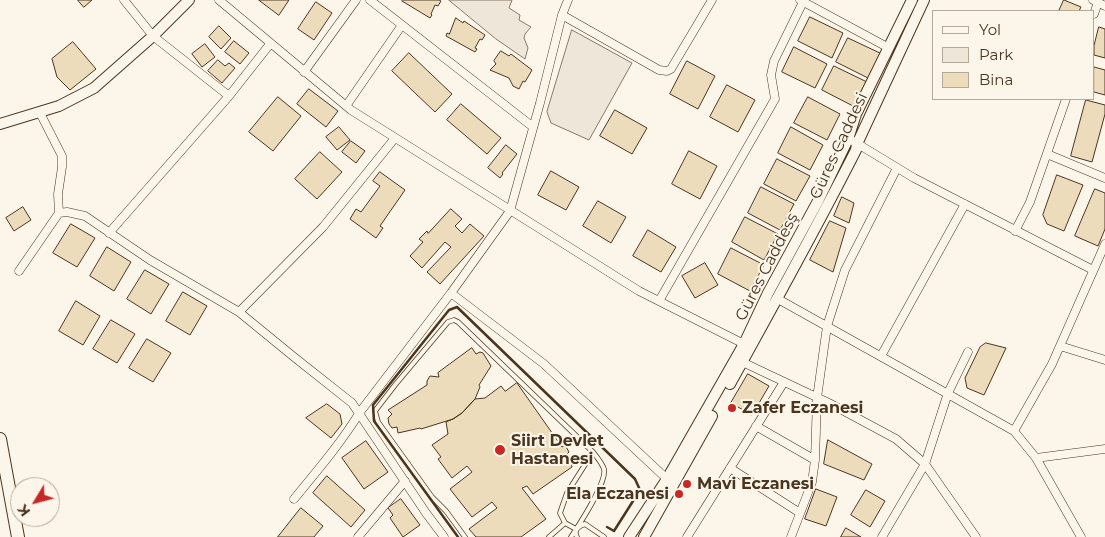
<!DOCTYPE html>
<meta charset="utf-8">
<style>
body{margin:0}
#map{position:relative;width:1105px;height:537px;overflow:hidden;background:#fbf6e9;font-family:Montserrat,sans-serif}
canvas{display:block}
.legend{position:absolute;left:932px;top:10px;width:162px;height:90px;box-sizing:border-box;background:#fbf6e9;border:1px solid #b4a999;margin:0;padding:6px 9px;list-style:none;font-size:15px;color:#4a3520}
.legend li{display:flex;align-items:center;gap:10px;height:25px}
.legend b{width:25px;border:1px solid #b4a999}
.north{position:absolute;left:10px;top:477px;width:50px;height:50px;box-sizing:border-box;background:#fbf6e9;border:1px solid #b4a999;border-radius:50%;rotate:233deg;font-size:14px;font-weight:700;line-height:20px;text-align:center;color:#4a3520}
.north::after{content:'';display:block;margin:auto;width:18px;height:22px;background:#c62828;clip-path:polygon(50% 0,100% 100%,50% 72%,0 100%)}
</style>
<div id="map">
<canvas width="1105" height="537"></canvas>
<ul class="legend">
<li><b style="height:6px;background:#fbf6e9"></b>Yol</li>
<li><b style="height:14px;background:#ede6d9"></b>Park</li>
<li><b style="height:14px;background:#ecdcbc"></b>Bina</li>
</ul>
<div class="north">K</div>
</div>
<script>
const context = document.querySelector('canvas').getContext('2d');
context.lineJoin = 'round';
function paint(path, color) {
  context.fillStyle = color;
  context.fill(path, 'evenodd');
}
function stroke(path, color, width, dash) {
  context.strokeStyle = color;
  context.lineWidth = width;
  context.lineCap = dash ? 'butt' : 'round';
  context.setLineDash(dash || []);
  context.stroke(path);
}
function write(font, color, halo, rows, align = 'center') {
  context.font = font + ' Montserrat,sans-serif';
  context.lineWidth = 4;
  context.setLineDash([]);
  context.textBaseline = 'middle';
  context.strokeStyle = halo;
  context.fillStyle = color;
  for (const [text, x, y, turn = 0] of rows) {
    context.save();
    context.translate(x, y);
    context.rotate((+turn || 0) * Math.PI / 180);
    context.textAlign = isNaN(turn) ? turn : align;
    if (halo) context.strokeText(text, 0, 0);
    context.fillText(text, 0, 0);
    context.restore();
  }
}
const green = new Path2D(`
 M449 0H512L509 8 520 15 519 20 531 27 525 34 524 38 528 48 525 59 496 39Z
 M572 30 632 63 589 140 551 123 547 112Z`);
paint(green, '#ede6d9');
stroke(green, '#887966', 1);
const building = new Path2D(`
 M78 0H92L84 7Z
 M259 0H289L279 15Z
 M403 0H439L441 1 438 6 435 5 431 14 432 15 430 18 402 1Z
 M1064 0 1081 7 1079 11H1059Z
 M316 2 332 13 314 40 298 29Z
 M810 17 843 33 832 58 798 41Z
 M456 18 463 23 464 21 485 35 482 40 480 39 475 48 477 49 475 52 446 36 447 33 449 34Z
 M219 26 231 38 221 49 209 37Z
 M1099 27 1105 29V58L1094 55V46Z
 M848 38 882 54 870 79 836 62Z
 M234 41 249 53 240 64 225 52Z
 M73 42 96 69 70 90 57 77 52 59Z
 M205 44 215 57 202 67 192 54Z
 M794 47 827 64 815 88 782 72Z
 M501 51 509 56 511 54 532 70 525 82 523 81 519 89 513 86 509 78 490 70 496 64 494 61Z
 M409 53 452 94 435 112 392 71Z
 M218 60 225 66 229 63 235 68 222 83 208 71Z
 M687 61 715 76 698 109 670 94Z
 M834 66 867 82 855 107 822 90Z
 M1094 67 1105 70V95L1094 92Z
 M727 85 755 100 738 132 710 117Z
 M309 89 338 111 326 127 297 104Z
 M278 97 301 116 273 151 249 132Z
 M808 97 840 114 827 140 794 123Z
 M1086 100 1105 105V114L1092 162 1071 156Z
 M461 104 501 138 487 154 447 120Z
 M615 110 647 128 632 154 600 136Z
 M339 127 350 140 337 150 326 137Z
 M791 127 823 145 810 170 778 153Z
 M351 141 365 151 356 163 342 152Z
 M506 145 517 154 502 173 503 174 500 178 488 168Z
 M689 151 717 166 700 199 672 184Z
 M320 152 342 172 317 199 295 179Z
 M777 159 810 176 796 201 764 184Z
 M551 171 579 187 566 210 538 195Z
 M380 172 405 190 380 226 383 228 376 238 350 219 356 209 361 212 380 186 373 181Z
 M1057 175 1083 185 1064 231 1047 224 1043 215Z
 M761 187 794 204 780 230 748 213Z
 M1095 189 1105 193V229L1098 246 1075 236Z
 M842 197 854 203 849 223 834 216Z
 M598 201 626 217 611 243 583 226Z
 M23 207 31 220 14 231 6 218Z
 M451 209 462 219 455 226 462 233 470 224 484 236 440 284 427 272 451 247 445 242 422 268 410 256 423 242 419 239 427 231 428 233Z
 M745 217 778 234 764 260 732 242Z
 M830 221 846 228 833 272 810 260Z
 M71 224 95 238 77 267 53 253Z
 M648 230 676 247 661 272 633 256Z
 M107 247 131 262 114 291 90 276Z
 M731 248 764 265 750 291 718 274Z
 M705 263 718 285 695 298 682 276Z
 M145 270 169 284 151 314 127 299Z
 M183 292 207 306 190 335 166 321Z
 M76 301 100 316 83 345 59 331Z
 M111 320 135 334 117 363 93 349Z
 M147 339 171 353 153 382 129 368Z
 M986 343 1006 348 984 395 967 388 965 378 980 347Z
 M472 348 476 354 480 352 483 353 491 366 479 385 480 387 475 399 462 413 453 419 421 429 420 428 398 433 397 427 392 428 389 424 388 418 392 414 388 410 427 385V381L430 376 439 377 438 373Z
 M748 374 769 386 752 415 731 403Z
 M517 383 562 447 565 445 569 452 565 456 571 461 572 467 533 494 527 486 522 488 546 519 521 537H476L469 529 497 508 492 502 472 517 450 489 472 472 467 466 452 478 438 459 441 457 432 445 448 434 446 422 453 419 462 413 475 399 485 398 501 386 505 391Z
 M327 404 340 414 342 424 331 438 306 418Z
 M828 440 872 464 864 480 824 464Z
 M366 441 388 472 364 489 342 458Z
 M327 476 365 510 351 527 313 493Z
 M816 489 837 497 826 526 805 519Z
 M866 490 885 501 870 527 851 515Z
 M401 499 420 525 403 537 390 518 393 515 388 508Z
 M301 508 323 526 314 537H278Z
 M846 528 861 537H841Z`);
paint(building, '#ecdcbc');
stroke(building, '#4a3520', 1);
const service = new Path2D(`
 M576 529 565 523 560 513 567 493 593 452
 M465 537 446 511 432 497 378 422 375 411 395 385 448 322 454 320 458 322 593 452C597 457 602 463 604 469 607 482 579 525 571 537
 M549 537 565 523
 M577 537C573 530 579 526 585 524L604 537`);
const minor = new Path2D(`
 M124 0 153 36 229 96
 M219 0 351 110 639 291 744 344
 M370 0 533 127
 M800 0 889 48
 M1093 0 1105 6
 M1094 14 1098 2
 M562 15 659 70 667 71 671 69 712 0
 M304 72 356 0
 M346 106 402 25
 M40 113 62 156V167L58 194 59 213
 M853 141 914 178 1093 270
 M1047 154 1105 178
 M1015 231 1030 202 1066 99
 M109 233 229 96 270 44
 M19 271 59 213 67 212 85 216 150 260 239 312 294 357 352 403 426 513 444 537
 M451 293 544 364 667 479
 M778 299 1014 431 1036 458 1081 537
 M659 301 775 99 771 75 774 61 803 2
 M239 312 323 227 395 138
 M1060 346 1105 360
 M881 356 965 204
 M738 360 829 403 896 439 925 464 976 537
 M756 426 815 460
 M1014 431 1052 364 1105 244
 M1036 458 1105 449
 M730 468 800 513
 M294 499C317 471 341 443 360 412L451 293 510 211 540 103 562 15 568 0
 M358 537 405 481
 M687 537 784 382
 M791 537 812 482 815 460 817 398 827 326 845 270 897 168
 M882 537 925 464 948 393 968 352`);
const tertiary = new Path2D(`
 M0 124 59 106 94 88 153 36 189 0
 M730 384C773 306 816 229 856 150L857 144 924 0
 M629 537 667 479 744 344 768 293 818 201 848 139 856 114 912 0
 M644 537 712 416`);
const trunk = new Path2D(`
 M0 439 18 537`);
stroke(service, '#4a3520', 5.5);
stroke(minor, '#4a3520', 9);
stroke(tertiary, '#4a3520', 12);
stroke(trunk, '#4a3520', 14);
stroke(service, '#fbf6e9', 4);
stroke(minor, '#fbf6e9', 8);
stroke(tertiary, '#fbf6e9', 10);
stroke(trunk, '#fbf6e9', 12);
stroke(new Path2D(`
 M458 537 374 421 373 405 449 310 457 307 635 479 640 490 614 531 607 527`), '#4a3520', 2.5);
for (const [x, y, r, color] of [
 [732,408,5,"#c62828"],
 [500,450,6,"#c62828"],
 [687,484,5,"#c62828"],
 [679,494,5,"#c62828"]
]) {
  const dot = new Path2D();
  dot.arc(x, y, r, 0, 2 * Math.PI);
  context.fillStyle = color;
  context.fill(dot);
  stroke(dot, '#fbf6e9', 2);
}
write('16px', '#4a3520', '#fbf6e9', [
 ["Güres Caddesi",839,146,-65],
 ["Güres Caddesş",767,267,-63]
]);
write('bold 16px', '#4a3520', '#fbf6e9', [
 ["Zafer Eczanesi",742,408],
 ["Siirt Devlet",511,441],
 ["Hastanesi",511,459],
 ["Mavi Eczanesi",697,484],
 ["Ela Eczanesi",669,494,"right"]
], 'left');
</script>
